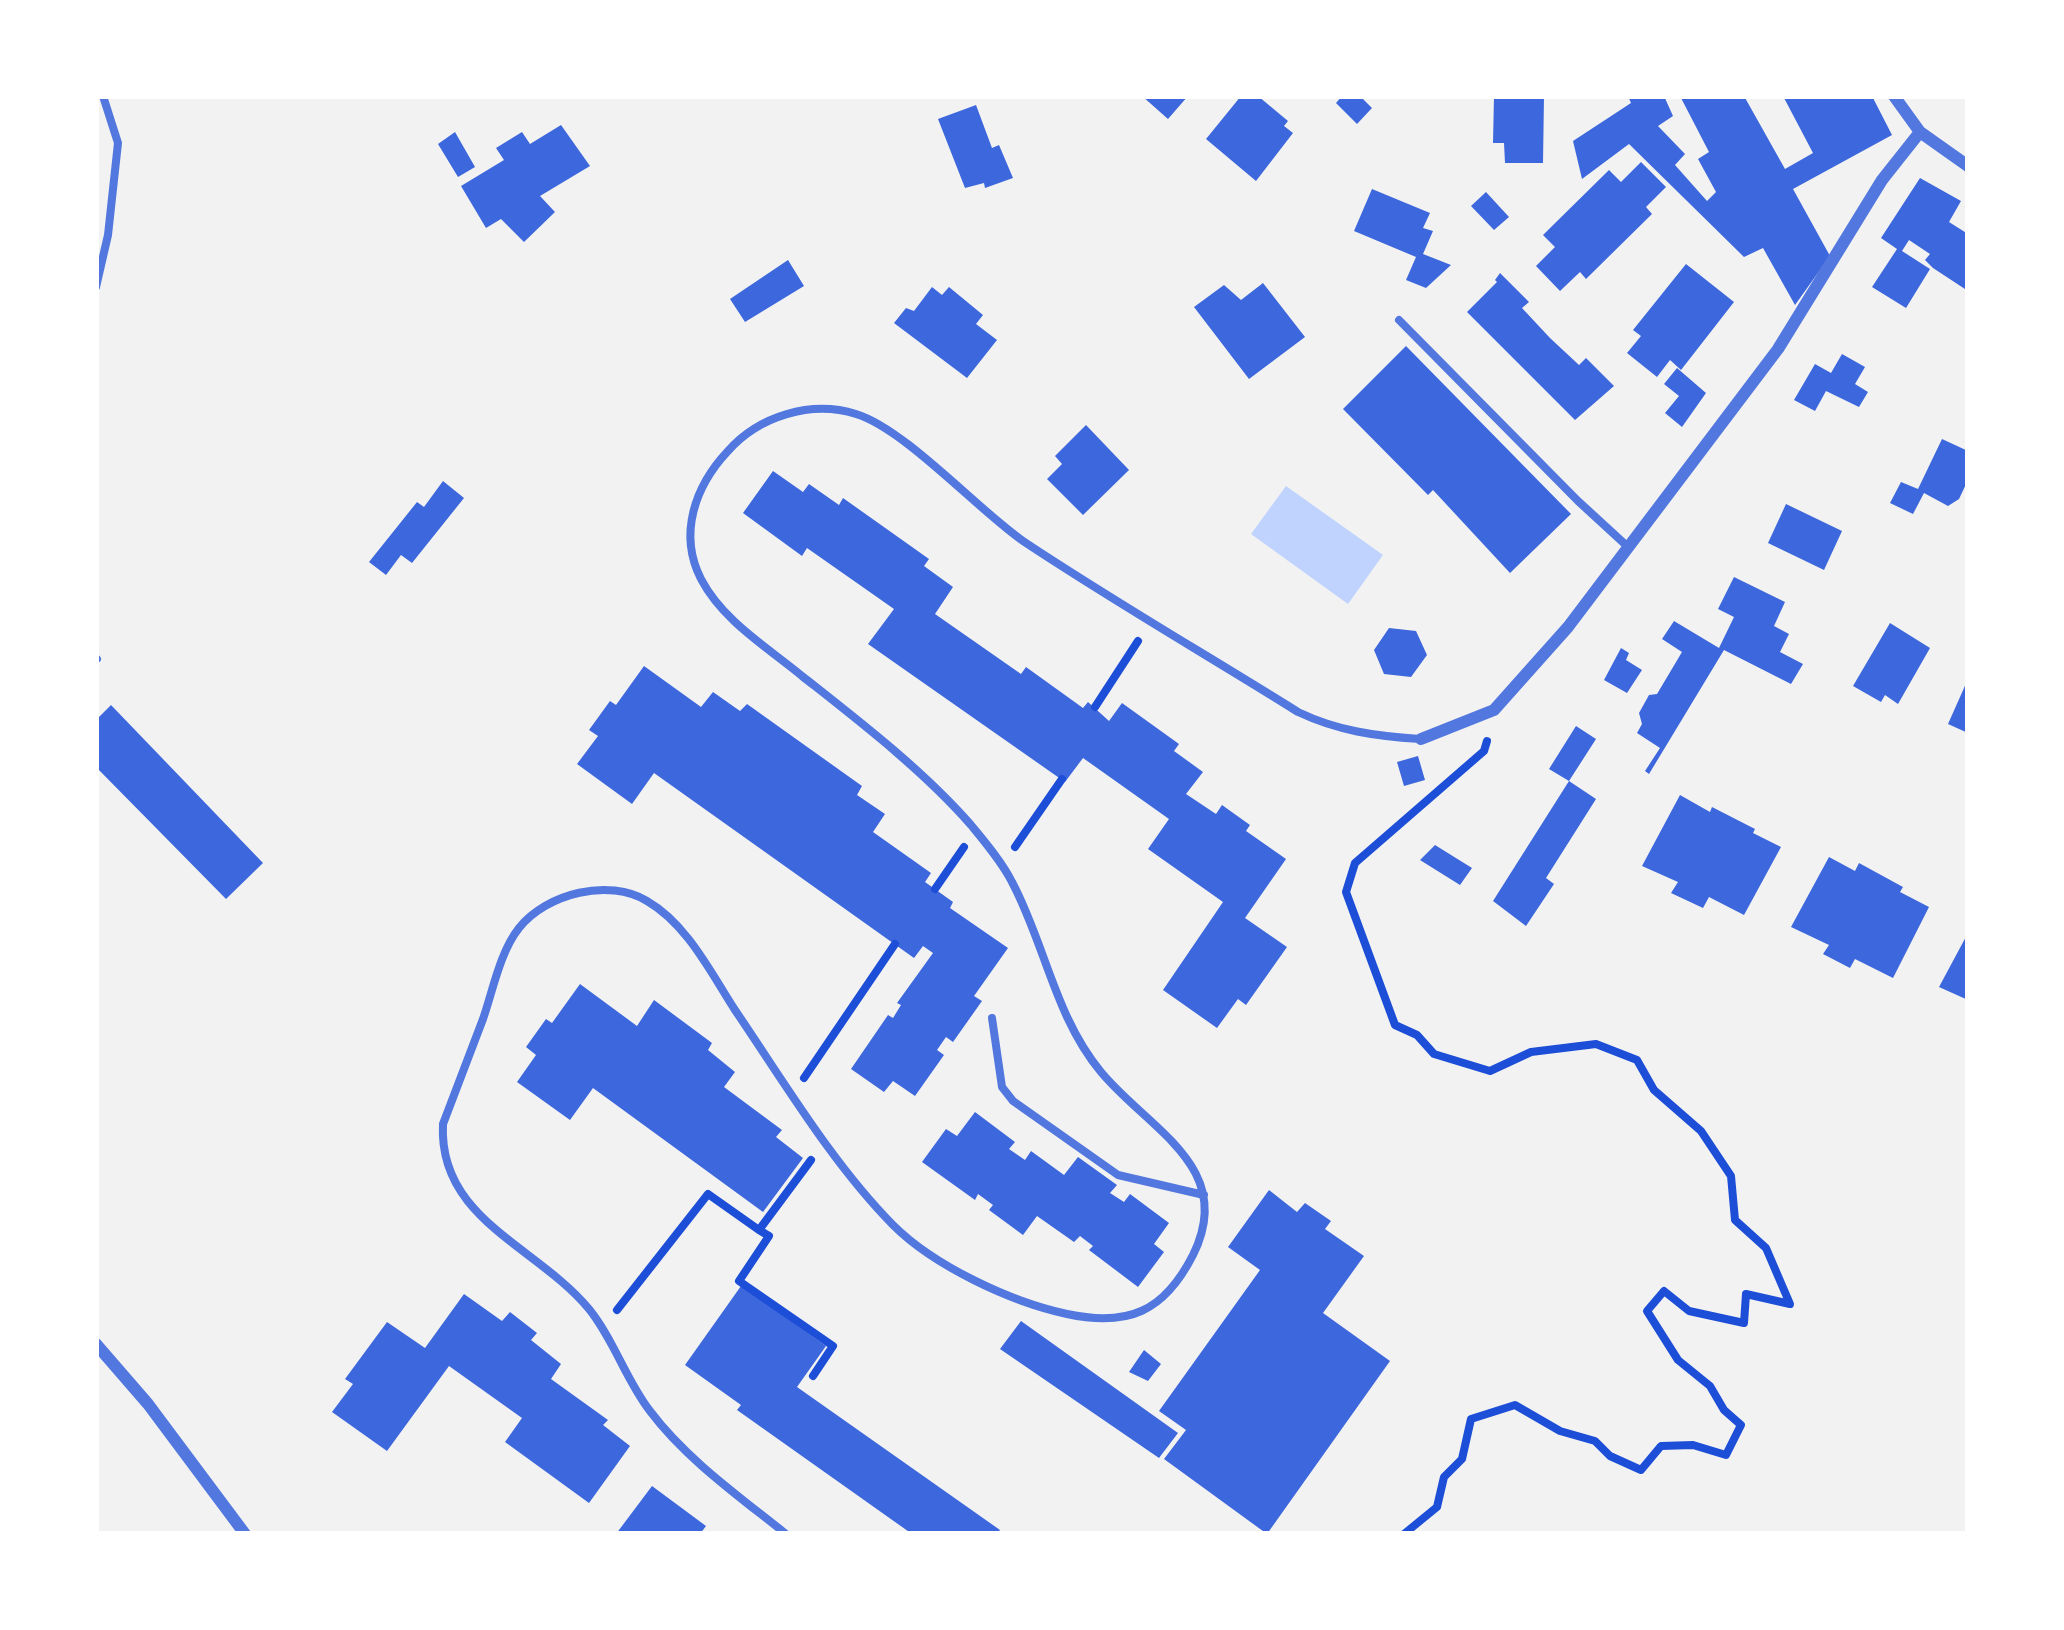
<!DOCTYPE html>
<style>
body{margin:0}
#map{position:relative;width:2064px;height:1630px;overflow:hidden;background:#f2f2f2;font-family:Karla,sans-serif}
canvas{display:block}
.frame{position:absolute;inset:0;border:99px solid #fff;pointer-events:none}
</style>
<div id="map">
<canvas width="2064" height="1630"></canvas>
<div class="frame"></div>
</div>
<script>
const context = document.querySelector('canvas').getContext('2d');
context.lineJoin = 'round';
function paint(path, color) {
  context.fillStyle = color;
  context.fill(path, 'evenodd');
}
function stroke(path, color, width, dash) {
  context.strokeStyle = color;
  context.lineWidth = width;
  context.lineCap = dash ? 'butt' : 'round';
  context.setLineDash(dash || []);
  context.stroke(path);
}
paint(new Path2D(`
 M1286 486 1383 555 1348 604 1251 534Z`), '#bfd3fe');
paint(new Path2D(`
 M1142 96H1188L1168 119Z
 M1241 96H1258L1288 121 1284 126 1293 133 1256 181 1206 139Z
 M1342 96H1360L1372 108 1357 124 1336 103Z
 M1494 96H1544L1543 163H1505L1504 143H1493Z
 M1628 96H1664L1673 116 1658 126 1685 154 1675 165 1707 201 1716 192 1698 159 1709 152 1680 96H1744L1785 169 1813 153 1783 96H1872L1892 135 1793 189 1830 256 1795 305 1763 248 1744 257 1629 144 1582 179 1573 141 1631 103Z
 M976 105 992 148 999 145 1013 178 985 188 984 183 965 188 938 119Z
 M561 125 590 166 540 196 555 212 524 242 501 219 486 228 461 186 504 160 496 148 522 132 530 144Z
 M455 132 475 167 458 177 438 144Z
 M1641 162 1666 187 1646 207 1652 214 1586 279 1580 272 1560 291 1536 266 1555 247 1543 235 1609 170 1621 182Z
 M1920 178 1961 201 1949 222 1968 234V291L1933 268 1925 260 1930 254 1909 240 1902 251 1930 269 1906 308 1872 287 1897 249 1881 238Z
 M1372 189 1430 213 1423 228 1433 231 1423 254 1451 265 1426 288 1406 280 1416 257 1354 231Z
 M1486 192 1509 217 1494 230 1471 206Z
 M788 260 804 286 745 322 730 299Z
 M1686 264 1734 302 1681 370 1670 360 1657 377 1627 353 1641 336 1633 330Z
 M1500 273 1529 302 1522 308 1550 338 1579 365 1586 358 1614 386 1575 420 1467 312 1497 282 1495 280Z
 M1263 283 1305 337 1249 379 1194 307 1224 285 1241 300Z
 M932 287 942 295 949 287 983 315 976 324 997 340 967 378 894 323 906 308 914 311Z
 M1406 346 1571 514 1510 573 1433 490 1428 495 1343 409Z
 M1842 354 1865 367 1855 384 1868 392 1859 407 1826 391 1815 411 1794 400 1815 364 1831 373Z
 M1677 368 1706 393 1682 427 1665 413 1679 396 1664 384Z
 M1086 425 1129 470 1083 515 1047 479 1062 464 1055 456Z
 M1942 439 1968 451V480L1959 499 1948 506 1924 493 1913 514 1890 503 1901 482 1918 489Z
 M773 471 803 492 809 484 839 505 843 498 929 559 924 566 953 587 935 614 1021 674 1026 667 1083 708 1088 702 1109 721 1122 703 1179 744 1174 751 1203 772 1186 794 1216 814 1222 805 1250 825 1246 831 1286 859 1245 918 1287 947 1246 1005 1238 999 1217 1028 1163 990 1223 902 1148 849 1169 819 1083 758 1065 782 868 644 894 609 807 548 802 556 743 513Z
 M443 481 464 498 412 563 401 555 386 575 369 562 417 502 424 507Z
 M1786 504 1842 531 1824 570 1768 543Z
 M1734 577 1785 602 1774 626 1789 634 1780 652 1803 664 1791 684 1724 650 1649 774 1645 771 1660 748 1637 733 1642 724 1639 713 1649 695 1657 694 1682 652 1662 639 1674 621 1719 648 1734 617 1718 609Z
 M1890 623 1930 648 1898 704 1885 695 1881 702 1853 686Z
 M1389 628 1416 631 1427 655 1411 677 1384 674 1374 650Z
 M1621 648 1629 653 1626 660 1642 670 1627 693 1604 680Z
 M644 666 701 707 713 692 740 711 747 704 862 786 857 795 885 814 873 832 931 873 925 882 953 902 950 908 1008 948 974 996 982 1001 953 1042 946 1037 937 1050 944 1055 915 1096 893 1081 884 1092 851 1069 888 1015 893 1018 901 1005 897 1003 933 953 923 946 914 958 654 773 632 804 577 764 598 736 589 730 610 701 616 705Z
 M1968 679V733L1948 724Z
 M111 705 263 863 226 899 96 767V720Z
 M1576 726 1596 739 1569 781 1549 769Z
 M1418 756 1425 780 1404 786 1397 762Z
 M1569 781 1596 799 1546 878 1554 884 1526 926 1493 901Z
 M1680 795 1710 812 1712 807 1755 829 1753 833 1781 847 1744 915 1709 897 1703 908 1671 893 1678 882 1642 866Z
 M1435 845 1472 868 1460 885 1420 860Z
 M1829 857 1855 871 1859 863 1903 887 1900 892 1929 907 1893 978 1855 959 1850 968 1823 954 1829 945 1791 927Z
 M1968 933V1000L1939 987Z
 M580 984 637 1026 654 1000 712 1043 708 1050 735 1072 724 1087 782 1130 776 1137 803 1158 763 1212 593 1088 570 1120 517 1082 536 1055 526 1047 546 1019 552 1023Z
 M975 1112 1015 1142 1009 1149 1025 1160 1031 1151 1064 1175 1078 1157 1117 1185 1110 1193 1124 1202 1130 1194 1169 1223 1154 1244 1164 1252 1138 1287 1089 1250 1093 1246 1080 1236 1074 1242 1037 1216 1023 1235 989 1210 993 1205 978 1194 975 1200 922 1162 946 1129 957 1136Z
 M1269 1190 1297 1212 1305 1203 1331 1221 1325 1229 1364 1256 1323 1313 1390 1361 1267 1534 1164 1459 1186 1430 1159 1411 1260 1270 1228 1247Z
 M741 1286 826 1346 797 1387 1000 1530 997 1534H912L737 1410 741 1405 685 1365Z
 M464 1294 502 1321 510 1312 537 1333 531 1340 561 1364 551 1379 608 1420 603 1425 630 1446 589 1503 505 1442 522 1418 449 1366 387 1451 332 1412 353 1384 345 1379 387 1322 425 1348Z
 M1021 1321 1178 1433 1159 1458 1000 1349Z
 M1144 1350 1161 1364 1148 1381 1129 1372Z
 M652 1486 706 1526 700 1534H616Z`), '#3d67dc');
stroke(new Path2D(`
 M1095 707 1138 641
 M1015 847 1062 779
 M935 889 964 847
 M804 1078 895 944
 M759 1230 769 1236 739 1281 833 1346 813 1376
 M617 1310 708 1194 759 1230 811 1160
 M1404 1534 1437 1507 1444 1477 1462 1459 1471 1419 1515 1405 1560 1431 1595 1441 1610 1456 1641 1470 1661 1446 1693 1445 1726 1455 1741 1425 1724 1410 1710 1386 1678 1360 1647 1311 1664 1291 1689 1311 1744 1323 1746 1294 1790 1304 1766 1248 1735 1220 1731 1176 1701 1131 1654 1090 1637 1060 1596 1044 1531 1052 1490 1071 1434 1054 1417 1035 1395 1025 1346 892 1355 863 1484 751 1487 741`), '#1d4ed8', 8);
stroke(new Path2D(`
 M96 287 108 235 118 143 103 96
 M1399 320 1578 501 1627 546
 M96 658 97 659
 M992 1018 1002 1087 1013 1101 1118 1175 1204 1195
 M786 1534C740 1497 686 1459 650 1411 626 1380 614 1340 589 1309 537 1246 438 1219 443 1124 456 1089 470 1054 483 1019 493 990 500 952 519 928 547 893 609 878 647 901 687 924 711 973 735 1010 784 1082 832 1163 893 1225 934 1266 1011 1302 1067 1314 1128 1327 1164 1312 1193 1255 1237 1167 1148 1129 1101 1072 1055 1017 1045 944 1012 882 1002 862 985 842 971 825 923 770 859 721 802 676 767 647 723 621 701 579 678 534 695 486 728 451 759 416 811 400 856 414 905 429 977 509 1023 541 1113 601 1207 655 1298 712 1338 731 1375 736 1420 739`), '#5277de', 8);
stroke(new Path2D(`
 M1894 96 1920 132 1968 166
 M1421 739 1494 710 1568 627 1778 349 1882 180 1920 132
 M96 1344 148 1404 245 1534`), '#5277de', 12);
</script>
